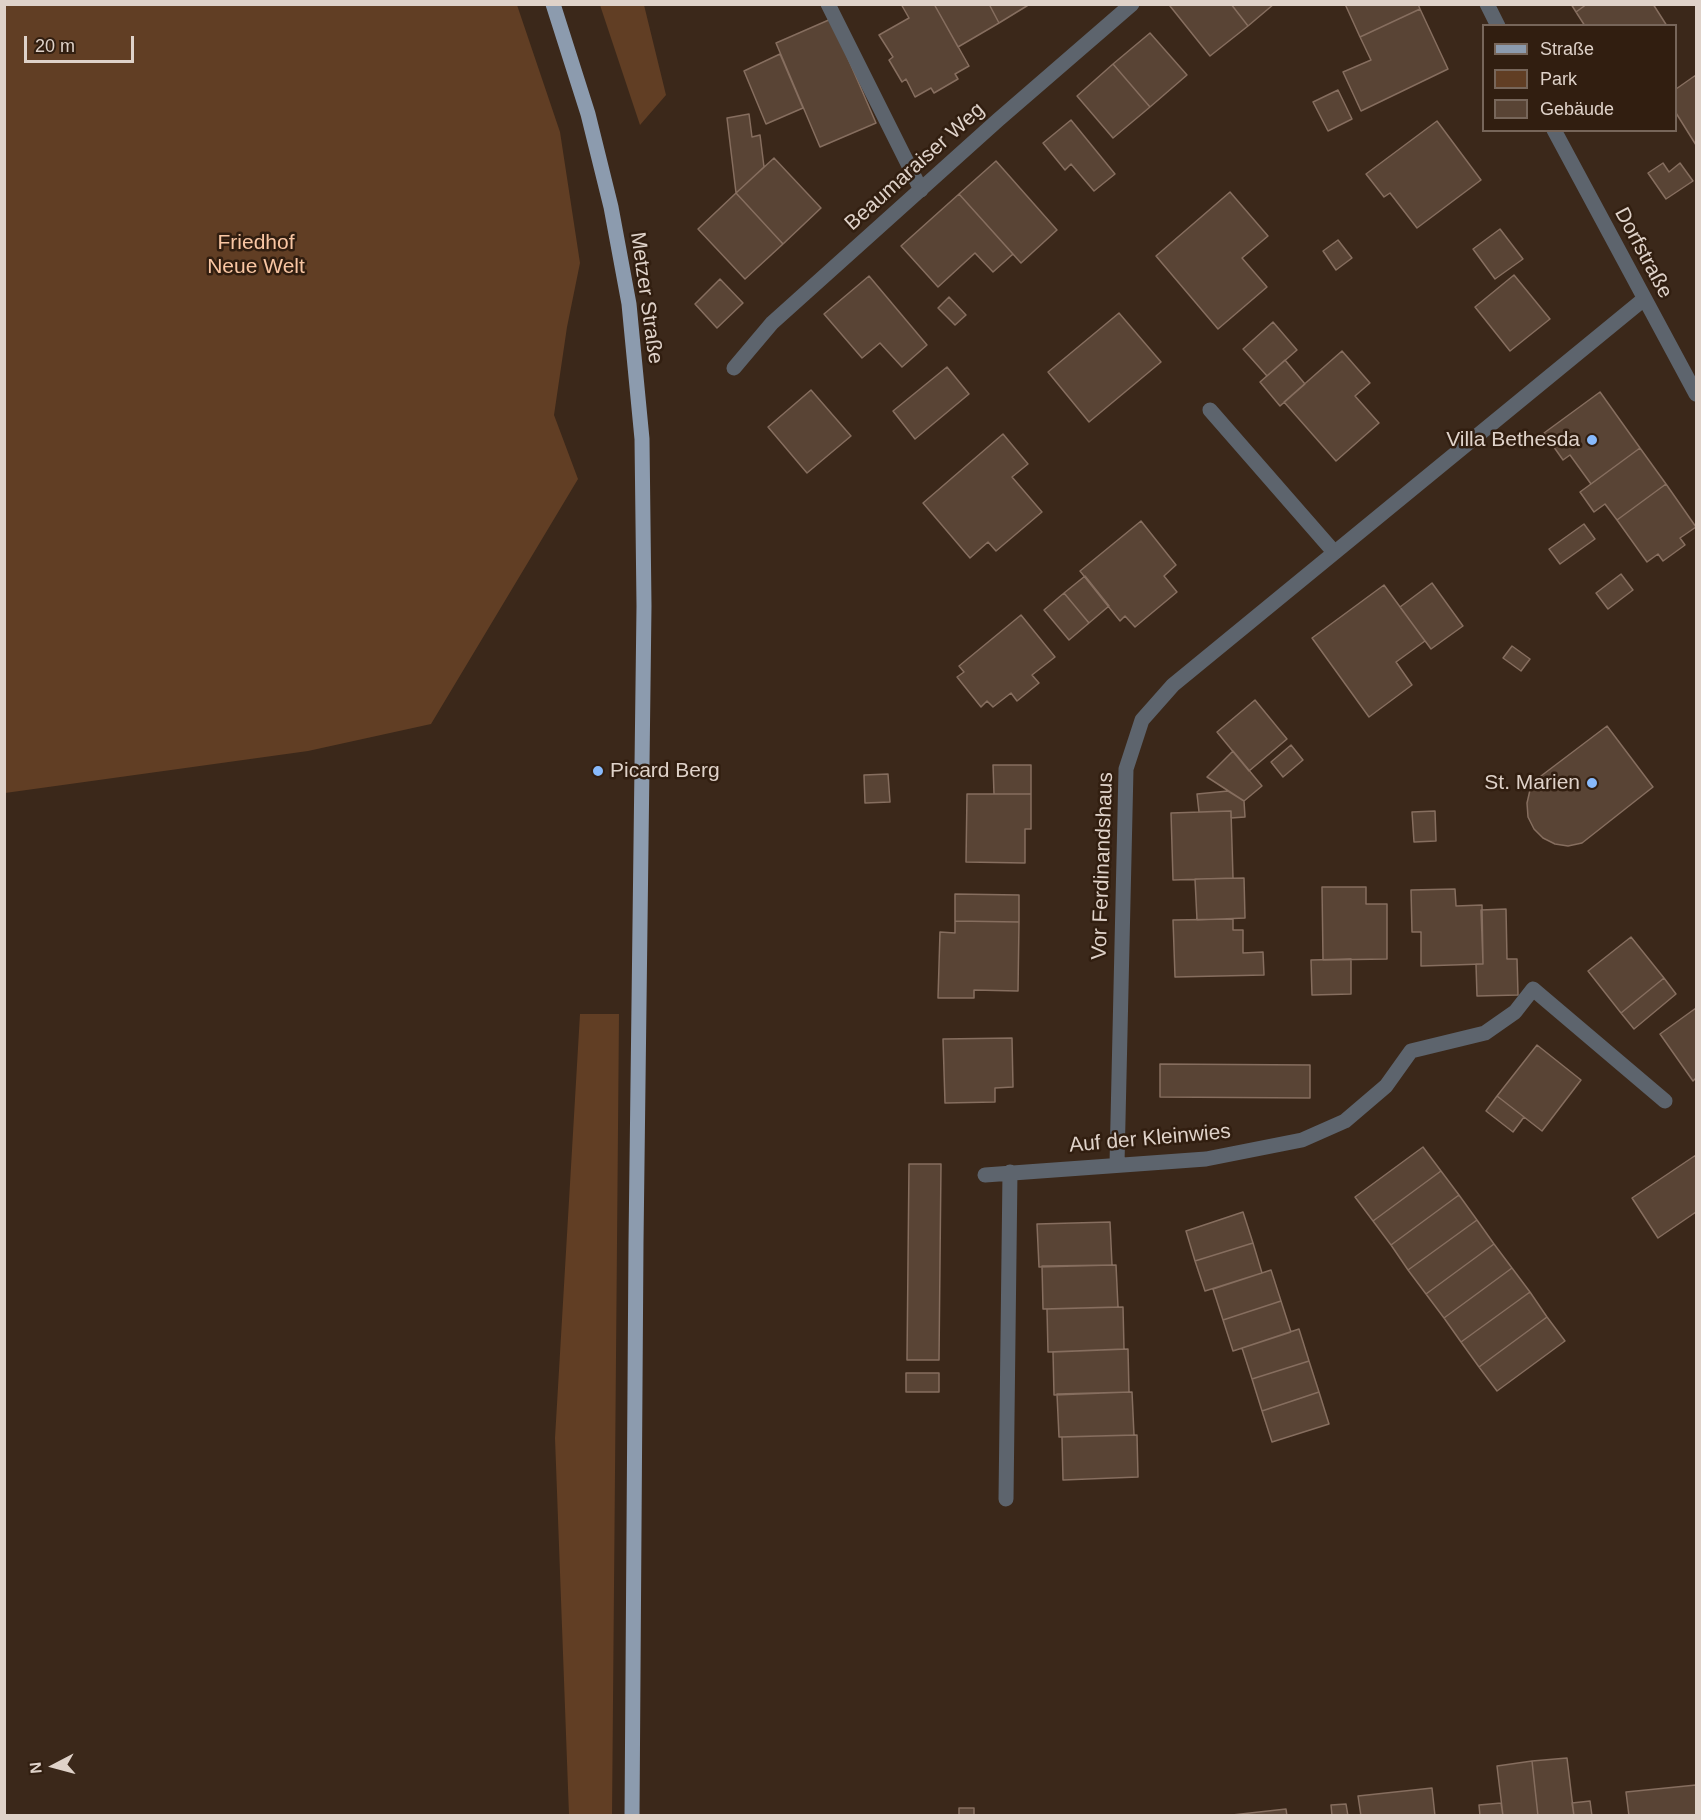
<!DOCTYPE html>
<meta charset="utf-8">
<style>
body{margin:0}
#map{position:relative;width:1701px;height:1820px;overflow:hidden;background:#3b281a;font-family:Arial,sans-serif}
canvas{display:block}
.frame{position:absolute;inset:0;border:6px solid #dfd2c9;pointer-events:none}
.legend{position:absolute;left:1482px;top:24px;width:195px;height:108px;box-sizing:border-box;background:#311e10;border:2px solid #77665a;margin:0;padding:8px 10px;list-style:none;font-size:18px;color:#dfd2c9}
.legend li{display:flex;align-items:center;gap:12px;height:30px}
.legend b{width:30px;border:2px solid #77665a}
.north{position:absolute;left:24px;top:1736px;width:60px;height:60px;-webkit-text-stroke:4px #311e10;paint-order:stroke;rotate:264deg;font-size:16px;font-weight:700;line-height:24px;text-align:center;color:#dfd2c9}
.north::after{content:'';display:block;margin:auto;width:21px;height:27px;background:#dfd2c9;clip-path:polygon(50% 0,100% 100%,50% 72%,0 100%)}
.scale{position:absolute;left:24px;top:36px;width:110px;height:27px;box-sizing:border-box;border:3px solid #dfd2c9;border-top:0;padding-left:8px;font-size:18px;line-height:21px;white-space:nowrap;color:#dfd2c9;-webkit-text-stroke:4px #311e10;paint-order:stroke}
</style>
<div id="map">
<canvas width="1701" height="1820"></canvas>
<div class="frame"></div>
<ul class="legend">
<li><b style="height:8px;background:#8c9bae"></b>Straße</li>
<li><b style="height:16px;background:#613e24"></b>Park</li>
<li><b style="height:16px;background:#594435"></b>Gebäude</li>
</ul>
<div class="north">N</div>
<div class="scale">20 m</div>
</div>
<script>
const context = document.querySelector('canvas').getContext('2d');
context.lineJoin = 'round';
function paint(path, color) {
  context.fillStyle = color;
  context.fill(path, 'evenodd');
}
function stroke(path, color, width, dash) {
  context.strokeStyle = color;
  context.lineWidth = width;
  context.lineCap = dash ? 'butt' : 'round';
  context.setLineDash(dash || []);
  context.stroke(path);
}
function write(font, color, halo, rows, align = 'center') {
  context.font = font + ' Arial,sans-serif';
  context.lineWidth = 5;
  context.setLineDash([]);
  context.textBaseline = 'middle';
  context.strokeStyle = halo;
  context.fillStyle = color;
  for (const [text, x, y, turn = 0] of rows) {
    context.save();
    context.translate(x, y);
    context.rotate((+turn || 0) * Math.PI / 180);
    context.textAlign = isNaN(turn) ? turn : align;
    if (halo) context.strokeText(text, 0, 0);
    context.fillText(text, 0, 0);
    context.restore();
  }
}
paint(new Path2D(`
 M4 5H517L560 132 580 263 567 327 554 415 578 479 431 724 308 751 5 793Z
 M600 5H644L666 95 640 125Z
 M580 1014H619L612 1816 569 1815 555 1438Z`), '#613e24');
const building = new Path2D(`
 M901 4H934L969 66 955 74 958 79 934 93 931 88 915 97 906 79 902 82 889 60 893 57 879 35 909 18Z
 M934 4H989L999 23 958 47Z
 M989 4H1030L999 23Z
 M1173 4H1231L1248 26 1210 56 1170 6Z
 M1231 4H1274L1248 26Z
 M1345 4H1418L1420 9 1360 37Z
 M1571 4H1587L1576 12Z
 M1587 4H1653L1667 26H1585L1576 12Z
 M1420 9 1448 69 1361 111 1343 72 1371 60 1360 37Z
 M831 19 876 123 820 147 776 43Z
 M1150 33 1187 75 1150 107 1113 64Z
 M780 54 803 108 766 124 744 71Z
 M1113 64 1150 107 1113 138 1077 96Z
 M1696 75V145L1676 113V89Z
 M1338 90 1352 119 1328 131 1313 102Z
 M749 114 752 137 760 135 764 167 736 193 727 118Z
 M1071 120 1115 174 1094 191 1071 164 1065 170 1043 143Z
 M1437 121 1481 180 1417 228 1390 193 1384 197 1366 174Z
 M774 158 821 208 783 244 736 193Z
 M996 161 1057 230 1021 263 959 194Z
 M1663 163 1669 172 1680 163 1693 181 1666 199 1648 173Z
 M1230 192 1268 236 1242 258 1267 287 1218 329 1156 256Z
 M736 193 783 244 745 279 698 229Z
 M959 194 1013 254 993 272 975 253 938 287 901 246Z
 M1500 229 1523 259 1495 279 1473 249Z
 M1338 240 1352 258 1336 270 1323 251Z
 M1514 275 1550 319 1510 351 1475 307Z
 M869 276 927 345 902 367 880 343 862 358 824 314Z
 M720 279 743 303 717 328 695 304Z
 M949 297 966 315 955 325 938 308Z
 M1119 313 1161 362 1089 422 1048 372Z
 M1273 322 1297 350 1267 376 1243 349Z
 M1342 351 1370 383 1355 396 1379 423 1336 461 1284 402Z
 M1285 360 1305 384 1280 406 1260 382Z
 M947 367 969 394 915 439 893 411Z
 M811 390 851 436 807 473 768 427Z
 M1600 392 1640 448 1591 484 1570 455 1563 460 1544 433Z
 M1003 434 1028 464 1012 477 1042 512 996 551 988 542 970 558 923 503Z
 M1640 448 1666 484 1617 520 1605 504 1594 512 1580 492Z
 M1666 484 1696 527 1680 538 1685 545 1663 561 1658 554 1647 562 1617 520Z
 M1141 521 1176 565 1164 576 1177 592 1135 627 1125 616 1120 621 1080 571Z
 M1584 524 1595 539 1560 564 1549 549Z
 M1621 574 1633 590 1608 609 1596 593Z
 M1085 576 1109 606 1089 623 1064 593Z
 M1432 583 1463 626 1431 649 1400 607Z
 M1384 585 1425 641 1396 662 1412 685 1369 717 1312 638Z
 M1064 593 1089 623 1069 640 1044 610Z
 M1021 615 1055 657 1032 675 1039 683 1017 701 1011 693 993 707 987 701 981 707 957 677 964 672 959 666Z
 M1512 646 1530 659 1521 671 1503 658Z
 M1255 700 1287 739 1249 771 1217 732Z
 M1607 726 1653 787 1582 843 1568 846 1555 844 1543 838 1534 829 1528 817 1527 803 1530 790 1537 779Z
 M1291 745 1303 760 1283 777 1271 762Z
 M1233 751 1262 786 1244 801 1207 777Z
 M993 765H1031V794H994Z
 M888 774 890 802 865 803 864 775Z
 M1228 791 1244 801 1245 817 1231 818V811L1199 812 1197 794Z
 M967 794H1031V829H1025V863L966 862Z
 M1231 811 1233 878 1173 880 1171 813Z
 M1435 811 1436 841 1414 842 1412 812Z
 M1244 878 1245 918 1197 920 1195 879Z
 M1322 887H1366V904H1387V959L1323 960Z
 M1455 889 1456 906 1482 905 1483 964 1421 966V932H1412L1411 890Z
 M955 894 1019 895V922L955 921Z
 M1506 909 1507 959H1517L1518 995 1477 996 1476 964H1483L1481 910Z
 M1233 919V930H1243V953L1263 952 1264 975 1175 977 1173 920Z
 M955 921 1019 922 1018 991 974 990V998H938L940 932 955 933Z
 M1631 937 1664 978 1621 1013 1588 971Z
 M1351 959V994L1312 995 1311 960Z
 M1664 978 1676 994 1634 1029 1621 1013Z
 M1696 1008V1078L1693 1081 1660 1034Z
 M1012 1038 1013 1087 995 1088V1102L945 1103 943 1039Z
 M1537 1045 1581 1080 1542 1131 1497 1096Z
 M1160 1064 1310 1065V1098L1160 1097Z
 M1497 1096 1524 1117 1513 1132 1486 1111Z
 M1423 1147 1441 1171 1373 1221 1355 1197Z
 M1696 1155V1212L1658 1238 1632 1198Z
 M909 1164H941L939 1360H907Z
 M1441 1171 1459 1195 1391 1245 1373 1221Z
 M1459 1195 1477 1220 1408 1270 1391 1245Z
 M1243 1212 1253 1243 1195 1261 1186 1231Z
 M1477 1220 1494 1244 1426 1294 1408 1270Z
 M1110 1222 1112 1265 1039 1267 1037 1224Z
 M1253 1243 1262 1273 1205 1291 1195 1261Z
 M1494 1244 1512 1268 1444 1318 1426 1294Z
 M1116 1265 1118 1307 1043 1309 1042 1266Z
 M1512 1268 1530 1292 1461 1342 1444 1318Z
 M1271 1270 1281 1301 1223 1320 1213 1289Z
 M1530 1292 1547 1317 1479 1367 1461 1342Z
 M1281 1301 1291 1332 1233 1351 1223 1320Z
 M1123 1307 1124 1349 1048 1352 1047 1309Z
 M1547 1317 1565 1341 1497 1391 1479 1367Z
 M1299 1329 1309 1361 1252 1379 1242 1348Z
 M1128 1349 1129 1392 1054 1395 1053 1352Z
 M1309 1361 1319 1392 1262 1411 1252 1379Z
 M906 1373H939V1392H906Z
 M1132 1392 1134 1435 1059 1437 1057 1394Z
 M1319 1392 1329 1424 1272 1442 1262 1411Z
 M1137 1435 1138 1477 1063 1480 1062 1437Z
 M1567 1758 1574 1816H1538L1532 1761Z
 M1532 1761 1538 1816H1503L1497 1766Z
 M1696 1785V1816H1629L1626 1792Z
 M1432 1788 1435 1816H1361L1358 1796Z
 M1590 1801 1592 1816H1574L1572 1803Z
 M1501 1803 1503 1816H1480L1479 1805Z
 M1346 1804 1348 1816H1332L1331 1805Z
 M959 1808H974V1816H959Z
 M1286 1809 1287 1816H1223Z`);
paint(building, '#594435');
stroke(building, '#866e5f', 1.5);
stroke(new Path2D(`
 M828 4 921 190`), '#5d646d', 15);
stroke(new Path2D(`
 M1487 4 1498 26
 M1554 130 1696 394
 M734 368 772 323 998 120 1132 4
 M1210 410 1334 552
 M1117 1164 1126 769 1142 720 1173 685 1644 299
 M985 1175 1206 1159 1302 1140 1345 1121 1386 1086 1411 1051 1485 1033 1515 1012 1533 989 1665 1101
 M1006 1499 1010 1172`), '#5d646d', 15);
stroke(new Path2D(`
 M553 4 588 114 611 207 629 304 642 439 644 606 636 1242 632 1816`), '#8c9bae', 15);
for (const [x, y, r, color] of [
 [1592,440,6,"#88bafc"],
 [598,771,6,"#88bafc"],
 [1592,783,6,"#88bafc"]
]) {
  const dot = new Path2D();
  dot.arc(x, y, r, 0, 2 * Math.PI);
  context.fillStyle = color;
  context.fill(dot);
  stroke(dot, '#311e10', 2);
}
write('21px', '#dfd2c9', '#311e10', [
 ["Beaumaraiser Weg",915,167,-42],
 ["Dorfstraße",1643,253,62],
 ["Metzer Straße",646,298,82],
 ["Vor Ferdinandshaus",1103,866,-88],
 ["Auf der Kleinwies",1150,1139,-5]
]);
write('21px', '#f9c6a3', '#311e10', [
 ["Friedhof",256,243],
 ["Neue Welt",256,267]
]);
write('21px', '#dfd2c9', '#311e10', [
 ["Villa Bethesda",1580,440],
 ["Picard Berg",610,771,"left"],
 ["St. Marien",1580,783]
], 'right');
</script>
